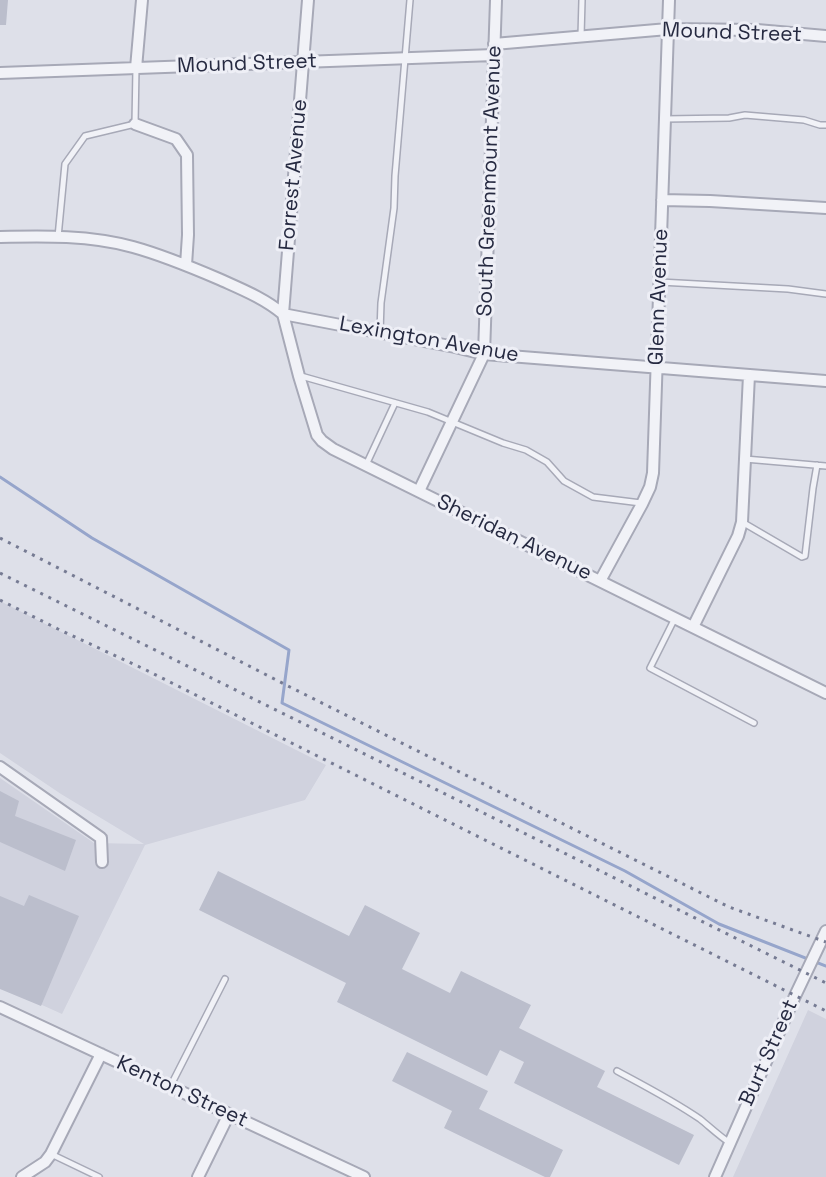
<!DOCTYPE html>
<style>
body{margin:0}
canvas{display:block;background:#dee0e9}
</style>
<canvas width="826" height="1177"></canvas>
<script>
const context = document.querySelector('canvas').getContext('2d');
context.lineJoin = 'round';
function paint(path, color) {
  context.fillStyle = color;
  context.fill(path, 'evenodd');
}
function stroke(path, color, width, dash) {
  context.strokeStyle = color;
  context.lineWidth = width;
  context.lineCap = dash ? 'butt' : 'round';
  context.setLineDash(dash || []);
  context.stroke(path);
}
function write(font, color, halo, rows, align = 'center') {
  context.font = font + ' "Space Grotesk",sans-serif';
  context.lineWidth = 6;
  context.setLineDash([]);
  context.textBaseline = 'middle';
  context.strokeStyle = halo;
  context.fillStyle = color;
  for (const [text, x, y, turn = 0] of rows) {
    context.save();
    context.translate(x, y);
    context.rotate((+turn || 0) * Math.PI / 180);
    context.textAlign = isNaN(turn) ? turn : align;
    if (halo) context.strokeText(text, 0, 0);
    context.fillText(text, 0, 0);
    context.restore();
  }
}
paint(new Path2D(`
 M0 601 326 765 305 800 145 845 62 1014 0 986V778L94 843 144 844 61 794 0 753Z
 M808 1010 826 1019V1177H733Z`), '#d0d2de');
stroke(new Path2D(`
 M0 477 92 538 289 650 282 703 625 871 719 924 826 966`), '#96a5cb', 3);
paint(new Path2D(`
 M0 0H8L6 25H0Z
 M0 791 19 801 15 816 76 840 65 871 0 842Z
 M218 871 349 936 365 905 420 933 402 969 450 993 461 971 531 1005 519 1028 605 1071 597 1087 694 1135 679 1165 514 1083 524 1062 500 1050 487 1076 337 1002 346 983 199 910Z
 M29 895 79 916 41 1006 0 989V896L24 906Z
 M407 1052 488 1091 479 1109 563 1150 550 1177H545L444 1128 452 1111 392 1081Z`), '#bbbecc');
const lane = new Path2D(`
 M581 36 582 0
 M665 119 729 118 745 115 804 120 820 125H826
 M58 237 65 164 85 136 135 124 136 68
 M660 282 788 289 826 294
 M380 332 381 303 394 208 395 176 410 0
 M301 376 428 412 503 443 526 450 547 462 564 481 593 497 641 503
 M745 459 826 466
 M366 465 395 403
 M742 522 802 557 805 556 813 488 817 465
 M675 618 650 668 754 723
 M617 1071C645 1086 674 1101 700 1119 710 1127 719 1136 730 1143
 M170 1087 225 979
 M51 1154 99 1177`);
const street = new Path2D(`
 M308 0 283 314 299 376 317 435 322 441 333 449 826 693
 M494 44 668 29 757 30 826 36
 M136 68 142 0
 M0 73 494 55
 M135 124 176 139 187 155 188 235 186 265
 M662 200 710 201 826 208
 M0 237C44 236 90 235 133 247 162 255 191 267 219 279 241 289 264 298 283 314L455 347 484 354 826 381
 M419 491 484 354 496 0
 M600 581 642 504 650 487 653 473 669 0
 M693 627 738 536 742 522 749 375
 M0 767 101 838 102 862
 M0 1007 364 1177
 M22 1177 45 1162 51 1154 101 1054
 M198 1177 229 1114
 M715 1177 795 996 826 931`);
stroke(lane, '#a7a9b7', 8);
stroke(street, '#a7a9b7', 14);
stroke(lane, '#f1f2f7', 5);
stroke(street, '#f1f2f7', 10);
stroke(new Path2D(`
 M0 538 290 687 729 907 826 942
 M0 573 826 983
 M0 600 58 629 146 670 826 1011`), '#767b93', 3, [3, 6]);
write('21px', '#262a41', '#eeeff6', [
 ["Mound Street",732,33,2],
 ["Mound Street",247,64,-2],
 ["Forrest Avenue",294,175,-85],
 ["South Greenmount Avenue",490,181,-88],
 ["Glenn Avenue",659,297,-88],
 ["Lexington Avenue",429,340,10],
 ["Sheridan Avenue",514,538,26],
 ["Burt Street",769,1053,-66],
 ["Kenton Street",182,1092,25]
]);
</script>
